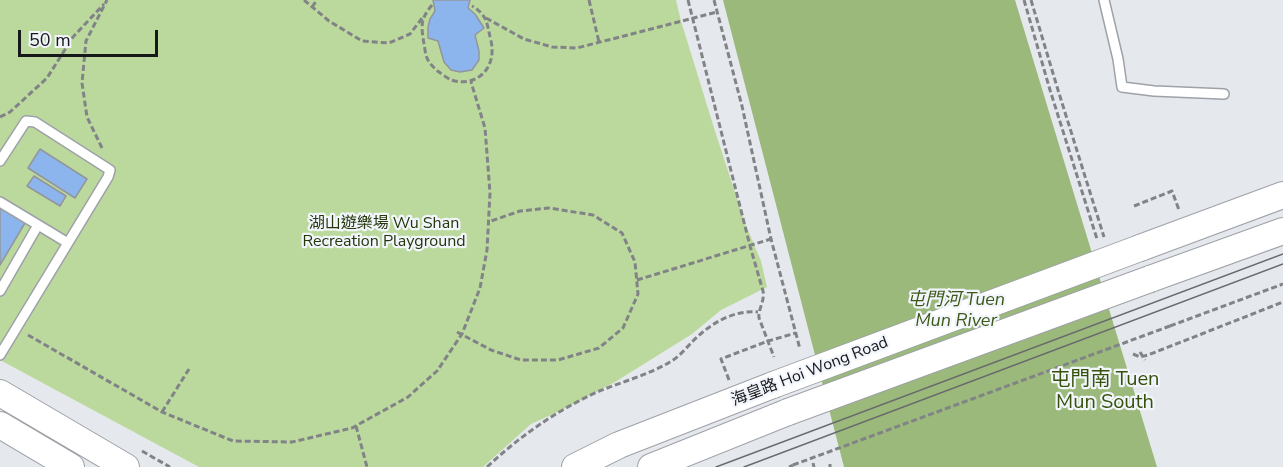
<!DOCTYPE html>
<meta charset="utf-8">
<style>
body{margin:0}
#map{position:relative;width:1283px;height:467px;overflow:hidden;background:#e5e9ee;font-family:"Nunito Sans",sans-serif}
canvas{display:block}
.scale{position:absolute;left:18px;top:30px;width:140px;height:27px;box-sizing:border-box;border:3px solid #17181a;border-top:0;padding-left:8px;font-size:18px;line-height:21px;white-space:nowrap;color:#17181a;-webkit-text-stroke:4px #f2f6fc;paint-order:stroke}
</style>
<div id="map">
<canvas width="1283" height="467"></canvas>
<div class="scale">50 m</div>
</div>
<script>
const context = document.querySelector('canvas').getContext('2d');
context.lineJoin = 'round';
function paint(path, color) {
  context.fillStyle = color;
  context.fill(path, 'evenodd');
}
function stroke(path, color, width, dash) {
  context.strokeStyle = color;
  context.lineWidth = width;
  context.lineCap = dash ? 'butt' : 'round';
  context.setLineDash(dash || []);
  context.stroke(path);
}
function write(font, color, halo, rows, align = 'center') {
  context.font = font + ' "Nunito Sans","Noto Sans TC",sans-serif';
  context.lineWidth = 4.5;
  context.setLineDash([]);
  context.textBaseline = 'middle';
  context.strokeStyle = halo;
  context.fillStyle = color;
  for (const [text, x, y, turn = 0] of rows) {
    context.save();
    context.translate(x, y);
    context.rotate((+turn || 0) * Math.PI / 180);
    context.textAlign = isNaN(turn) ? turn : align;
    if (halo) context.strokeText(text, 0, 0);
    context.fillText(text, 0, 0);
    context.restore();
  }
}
paint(new Path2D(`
 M0 0H676L681 21 714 128 745 223 761 261 767 287 721 310 692 334 615 382 562 410 531 424 483 467H199L0 360Z`), '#bbd99d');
paint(new Path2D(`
 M723 0H1015L1157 467H844Z`), '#9ab97a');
const building = new Path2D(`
 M433 0H470L468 8 475 14 484 28 475 35 479 51V60L472 70 460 72 451 70 444 62 438 41 428 38V27L430 19 435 11Z
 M40 149 87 179 75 198 28 168Z
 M34 176 66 196 60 206 27 186Z
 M0 208 25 223 0 265Z`);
paint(building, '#8db5ed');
stroke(building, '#92969b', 1.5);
const lane = new Path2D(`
 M1104 0 1118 59 1122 87 1154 91 1224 94
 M0 161 26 121 35 122 110 170 108 177 0 355
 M0 202 68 243
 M0 291 38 225`);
const secondary = new Path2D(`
 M1140 248 1283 195
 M1150 279 1283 231
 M0 393 126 467
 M0 425 71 467
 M575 467 619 445 773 385
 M651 467 788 412`);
stroke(lane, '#9ea1a7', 12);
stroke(secondary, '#9ea1a7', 28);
stroke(new Path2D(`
 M304 0 329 21 362 41 389 43 410 34 423 17
 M589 0 599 42
 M688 0 750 246 763 291C765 301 758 309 759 318L774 357
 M714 0 742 106 771 239 800 349
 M1024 0 1050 90 1097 239
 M1031 0 1058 90 1104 237
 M432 5C420 20 421 25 424 44 425 48 425 54 427 58 429 63 434 68 439 72 442 74 447 78 451 80 477 88 497 68 491 41 487 25 488 15 472 6
 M312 7 317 0
 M486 18 524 39 552 47 577 48 717 12
 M0 117 10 112 47 78 73 37 104 4
 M102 148 87 117 82 83 86 41 107 0
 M1134 206 1172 191 1179 210
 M637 280 771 239
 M1170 326 1283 284
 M457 332 491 350 521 360H558L599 348 623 328 638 294 635 262 622 233 593 215 549 208 520 211 488 222
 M28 335 162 412 233 441 292 442 352 428 408 397 437 371 462 334 480 288 487 250 490 193 485 128 471 82
 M1140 352 1145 360
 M1133 354 1140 357 1148 355 1283 302
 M729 380 721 359 768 341 796 333
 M162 412 189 369
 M356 426 367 467
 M142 451 170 467
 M813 463 814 467
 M830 464V467
 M487 467C520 436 556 411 597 392 621 382 648 375 670 362 679 357 686 348 693 341 711 323 733 310 758 312
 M789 467 793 465`), '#818387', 3, [6, 3]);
stroke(lane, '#fff', 9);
stroke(secondary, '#fff', 26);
stroke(new Path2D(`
 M716 467 1283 254
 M744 467 1283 264`), '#686a6d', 1.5);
const secondaryBridge = new Path2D(`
 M773 385 1140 248
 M788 412 1150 279`);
stroke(secondaryBridge, '#9ea1a7', 28, []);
stroke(new Path2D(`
 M793 465 1170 326`), '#818387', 3, [6, 3]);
stroke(secondaryBridge, '#fff', 26);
write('16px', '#243709', '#f2f6fc', [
 ["湖山遊樂場 Wu Shan",384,224],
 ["Recreation Playground",384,242]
]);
write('16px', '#17181a', '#f2f6fc', [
 ["海皇路 Hoi Wong Road",810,372,-21]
]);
write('italic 18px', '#3d5817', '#f2f6fc', [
 ["屯門河 Tuen",956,301],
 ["Mun River",956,322]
]);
write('20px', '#35510a', '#f2f6fc', [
 ["屯門南 Tuen",1105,380],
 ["Mun South",1105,403]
]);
</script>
